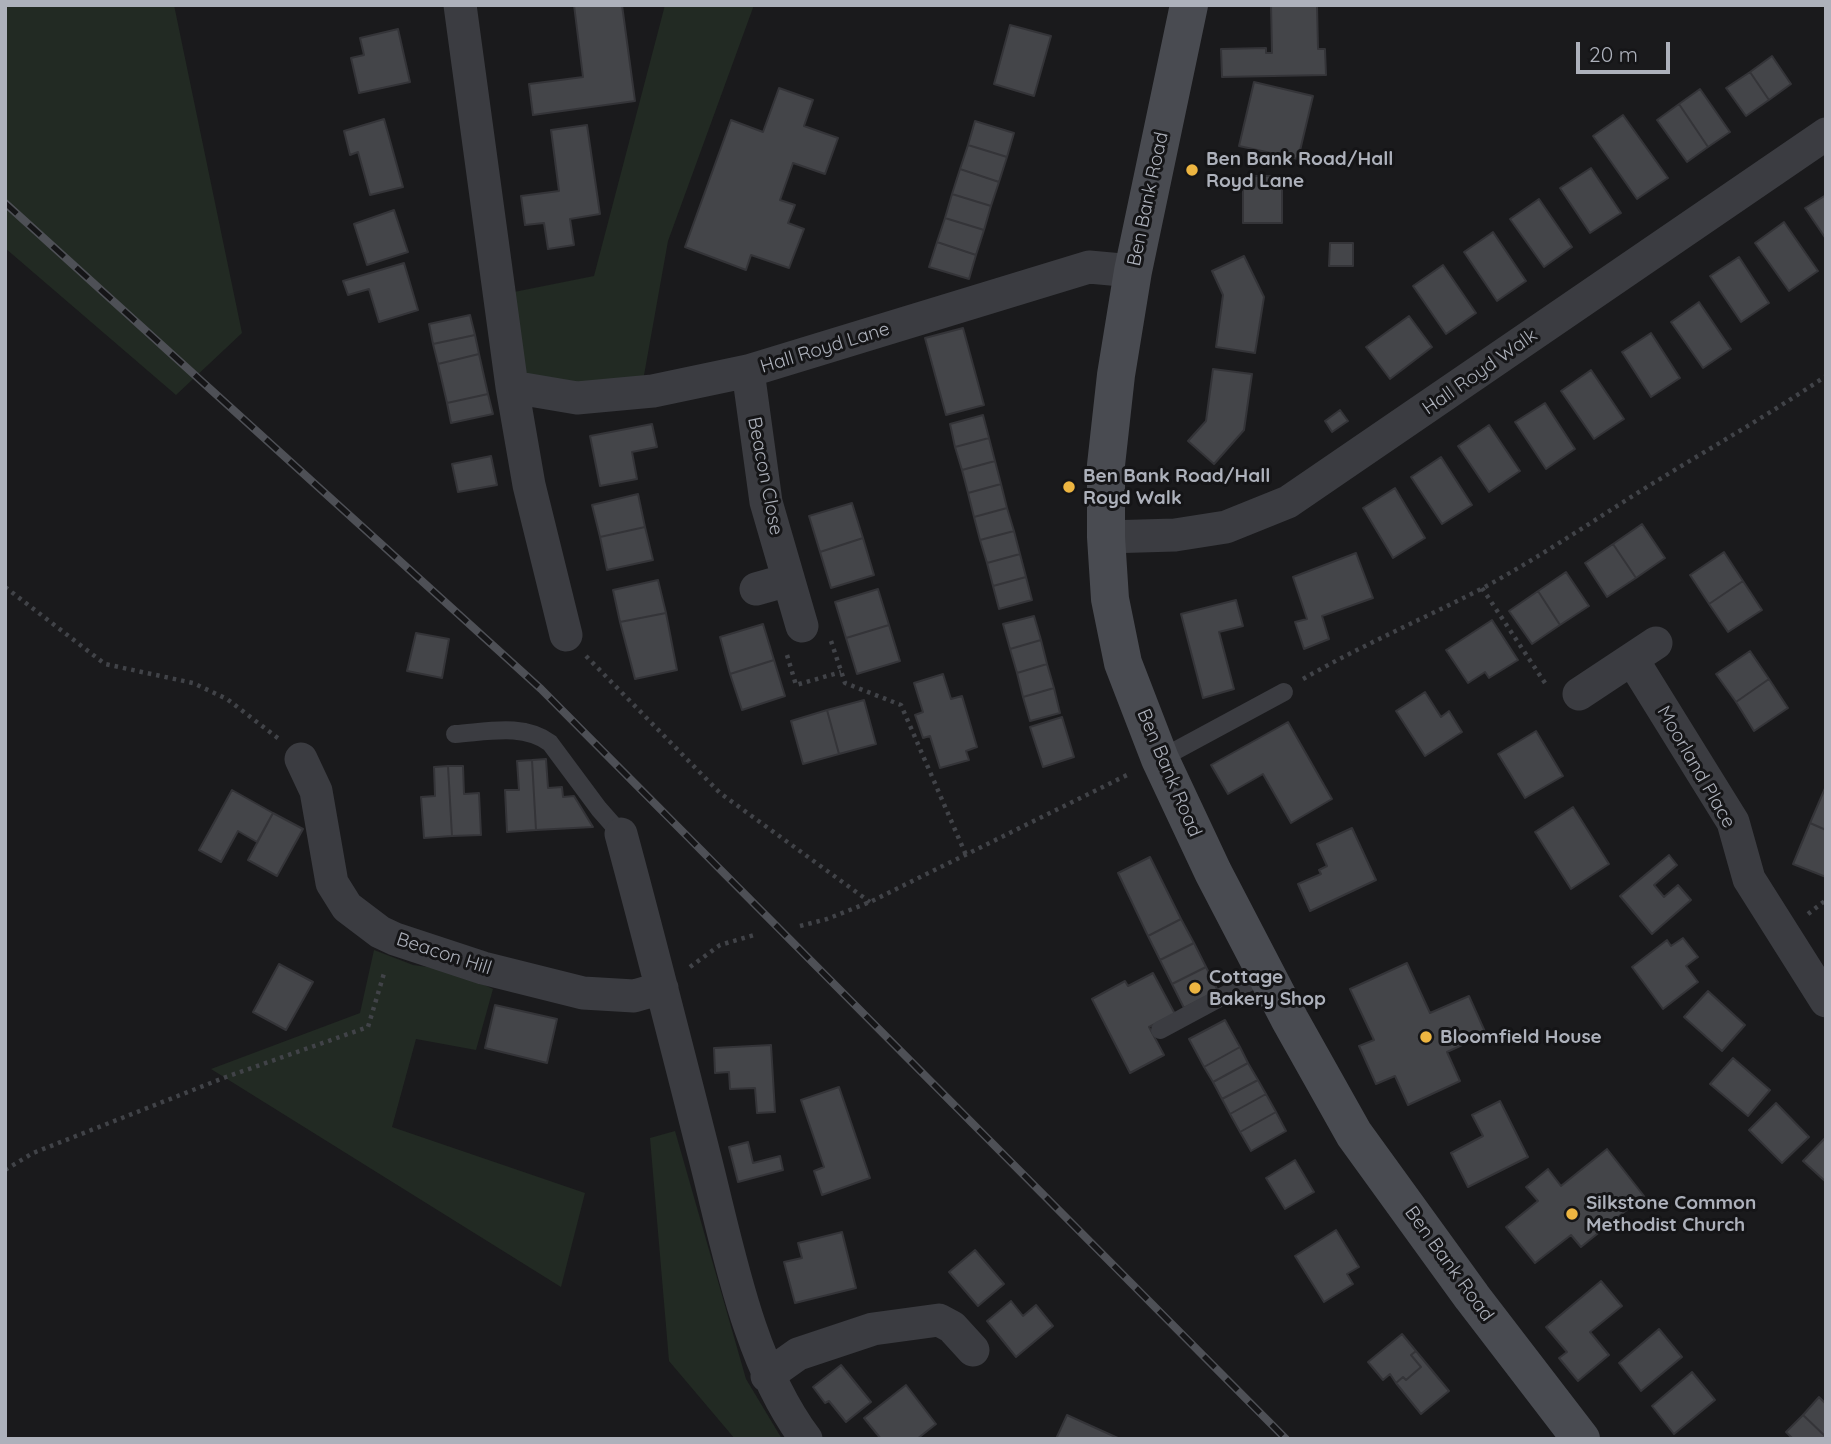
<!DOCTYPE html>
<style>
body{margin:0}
#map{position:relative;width:1831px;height:1444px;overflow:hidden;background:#1a1a1c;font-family:Quicksand,sans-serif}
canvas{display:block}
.frame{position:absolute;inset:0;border:7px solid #adb1bb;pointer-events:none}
.scale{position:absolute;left:1576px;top:42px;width:94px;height:32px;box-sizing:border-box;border:4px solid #adb1bb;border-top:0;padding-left:9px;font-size:21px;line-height:24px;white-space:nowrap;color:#adb1bb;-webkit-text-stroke:5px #151517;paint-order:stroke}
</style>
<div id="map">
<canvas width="1831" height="1444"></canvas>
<div class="frame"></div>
<div class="scale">20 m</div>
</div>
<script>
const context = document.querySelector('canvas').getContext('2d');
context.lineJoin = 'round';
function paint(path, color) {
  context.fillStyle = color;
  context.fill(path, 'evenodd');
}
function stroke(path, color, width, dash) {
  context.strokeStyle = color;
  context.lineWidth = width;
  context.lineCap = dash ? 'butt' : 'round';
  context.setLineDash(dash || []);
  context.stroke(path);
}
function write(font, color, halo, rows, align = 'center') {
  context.font = font + ' Quicksand,sans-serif';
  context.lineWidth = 6;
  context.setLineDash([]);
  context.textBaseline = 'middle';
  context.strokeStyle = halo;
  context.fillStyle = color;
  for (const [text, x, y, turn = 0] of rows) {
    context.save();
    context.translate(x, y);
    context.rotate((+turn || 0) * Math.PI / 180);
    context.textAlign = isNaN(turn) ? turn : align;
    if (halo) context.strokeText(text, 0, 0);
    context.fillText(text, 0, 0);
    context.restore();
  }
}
paint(new Path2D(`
 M5 5H174L242 333 176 395 5 248Z
 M665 5H754L668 241 641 392 512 387 499 295 594 276Z
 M374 950 413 965 455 971 493 989 476 1050 416 1039 392 1127 585 1193 561 1287 211 1069 360 1013Z
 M675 1131 746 1379 782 1439H735L669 1361 650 1138Z`), '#222a23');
const building = new Path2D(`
 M574 5H622L635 101 533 115 529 84 583 77Z
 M1271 5H1317L1318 49H1325L1326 75 1222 77 1221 49 1266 48V53H1272Z
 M1010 25 1051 36 1034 96 994 84Z
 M398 29 410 82 359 93 351 58 364 55 360 38Z
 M1772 56 1791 84 1769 100 1750 72Z
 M1750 72 1769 100 1746 116 1726 88Z
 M1254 82 1313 96 1298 159 1239 146Z
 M779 88 813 100 804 126 838 138 825 174 793 163 780 200 795 205 788 223 804 229 789 268 751 255 746 270 685 247 731 120 763 132Z
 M1700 89 1730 132 1708 147 1679 104Z
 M1679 104 1708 147 1687 162 1657 120Z
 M1623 115 1668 178 1637 199 1593 136Z
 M384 119 403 187 370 195 358 152 350 155 344 131Z
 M975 121 1014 133 1007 157 968 145Z
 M587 125 600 214 570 219 574 245 548 249 544 223 525 225 521 196 559 191 551 130Z
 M968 145 1007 157 999 182 960 169Z
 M1591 168 1621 213 1590 233 1560 188Z
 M960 169 999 182 991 206 952 194Z
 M1243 176H1282V223H1243Z
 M952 194 991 206 984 230 945 218Z
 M1826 195V239L1805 208Z
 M1539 199 1572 247 1544 267 1510 219Z
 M394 210 408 252 367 265 354 224Z
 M945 218 984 230 976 255 937 242Z
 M1784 222 1818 271 1789 291 1755 243Z
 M1493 232 1526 281 1497 301 1464 252Z
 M937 242 976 255 969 279 929 267Z
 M1330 243H1353V266H1329Z
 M1244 256 1264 297 1255 353 1216 347 1223 295 1212 271Z
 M1739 257 1769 303 1741 322 1710 276Z
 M404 263 418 310 379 322 369 289 348 295 343 281Z
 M1443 265 1476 313 1446 334 1413 286Z
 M1699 302 1731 349 1703 368 1671 322Z
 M470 315 475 335 433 344 429 324Z
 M1409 316 1432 347 1390 379 1366 347Z
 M963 328 984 405 946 415 925 338Z
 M1651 333 1680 378 1651 397 1622 352Z
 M475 335 479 354 438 364 433 344Z
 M479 354 488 394 447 403 438 364Z
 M1213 369 1252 374 1244 430 1214 464 1188 441 1206 421Z
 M1591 370 1624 419 1594 439 1561 391Z
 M488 394 493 414 451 423 447 403Z
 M1545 403 1575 449 1546 469 1515 422Z
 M1340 410 1348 421 1332 432 1325 421Z
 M983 415 989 438 955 447 950 424Z
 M652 424 657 447 632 452 637 479 600 486 590 436Z
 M1489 425 1520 471 1489 492 1458 446Z
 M989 438 995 461 962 470 955 447Z
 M491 456 497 485 458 492 452 464Z
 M1441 457 1472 505 1442 524 1411 477Z
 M995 461 1001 484 968 493 962 470Z
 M1001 484 1007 508 974 517 968 493Z
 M1395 488 1425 538 1393 558 1363 508Z
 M638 494 645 527 600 537 592 505Z
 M852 503 863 538 820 552 809 516Z
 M1007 508 1014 531 980 540 974 517Z
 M1642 524 1665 558 1636 578 1613 544Z
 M645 527 653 560 607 570 600 537Z
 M1014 531 1020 554 987 563 980 540Z
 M863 538 874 575 831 588 820 552Z
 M1613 544 1636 578 1607 597 1585 563Z
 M1724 552 1743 581 1709 604 1690 575Z
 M1356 553 1373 598 1322 616 1329 639 1304 649 1295 622 1307 619 1293 577Z
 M1020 554 1026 577 993 586 987 563Z
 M1566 572 1589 606 1560 625 1538 591Z
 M1026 577 1032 600 999 609 993 586Z
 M658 580 666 613 620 622 613 590Z
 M1743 581 1762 610 1728 632 1709 604Z
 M878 589 889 625 846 638 835 602Z
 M1538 591 1560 625 1532 644 1509 611Z
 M1236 600 1243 626 1219 632 1234 689 1203 698 1181 614Z
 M666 613 677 670 635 679 620 622Z
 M1034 616 1041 640 1010 649 1003 624Z
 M1492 620 1518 660 1489 678 1485 672 1468 683 1446 650Z
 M763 624 774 660 730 674 720 637Z
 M889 625 900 661 857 674 846 638Z
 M416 633 449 639 442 678 407 671Z
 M1041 640 1047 664 1017 673 1010 649Z
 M1750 651 1769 679 1736 702 1716 674Z
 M774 660 785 696 742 710 730 674Z
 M1047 664 1054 688 1023 697 1017 673Z
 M943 674 951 699 962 696 977 747 966 751 969 760 940 768 930 736 923 738 915 715 923 712 914 683Z
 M1769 679 1788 708 1754 731 1736 702Z
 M1054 688 1060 713 1030 721 1023 697Z
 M1425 692 1441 717 1449 711 1462 732 1425 756 1396 711Z
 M864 700 876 744 839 754 827 710Z
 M827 710 839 754 803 764 791 721Z
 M1062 717 1074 757 1043 767 1030 727Z
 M1288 722 1332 799 1291 823 1263 774 1228 794 1211 765Z
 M1536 731 1563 776 1525 798 1498 754Z
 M546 759 548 788 562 787 563 797 574 796 593 827 536 830 532 760Z
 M532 760 536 830 507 832 505 790H519L517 761Z
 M448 766 452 836 424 838 421 797 435 796 434 767Z
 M448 766H463L464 794 479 793 481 835 452 836Z
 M1826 786V830L1810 823Z
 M232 790 273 813 257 842 238 831 221 862 199 850Z
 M1573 807 1609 864 1571 889 1535 832Z
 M273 813 303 829 277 876 248 860Z
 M1810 823 1826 830V877L1793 864Z
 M1352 828 1376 880 1310 911 1298 884 1321 874 1319 870 1327 866 1317 844Z
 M1669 855 1677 865 1654 885 1664 897 1678 885 1691 900 1652 934 1620 896Z
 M1150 857 1181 919 1148 936 1118 873Z
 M1181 919 1194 943 1160 960 1148 936Z
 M1683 938 1698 957 1686 966 1698 982 1663 1009 1632 967 1667 940 1671 946Z
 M1194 943 1206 967 1172 984 1160 960Z
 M1407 963 1430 1013 1469 996 1486 1034 1447 1052 1460 1081 1408 1105 1395 1076 1376 1084 1359 1046 1374 1040 1350 989Z
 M279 964 313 982 286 1030 253 1012Z
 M1206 967 1218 991 1184 1008 1172 984Z
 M1153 973 1175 1014 1149 1027 1164 1055 1130 1073 1092 999 1125 981 1128 986Z
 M1708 991 1745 1025 1722 1051 1684 1017Z
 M495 1005 557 1019 547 1063 485 1048Z
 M1225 1020 1240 1047 1204 1067 1189 1039Z
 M771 1045 775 1112 757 1113 755 1088 730 1089 729 1072 715 1073 714 1048Z
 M1240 1047 1248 1063 1213 1082 1204 1067Z
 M1733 1058 1770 1090 1748 1116 1710 1084Z
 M1248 1063 1258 1080 1222 1099 1213 1082Z
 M1258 1080 1266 1094 1230 1114 1222 1099Z
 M839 1087 870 1178 822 1195 814 1171 824 1167 801 1100Z
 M1266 1094 1276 1112 1240 1132 1230 1114Z
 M1500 1101 1528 1157 1468 1187 1451 1153 1483 1136 1472 1115Z
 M1776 1103 1809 1137 1782 1163 1749 1130Z
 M1276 1112 1286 1131 1251 1151 1240 1132Z
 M1826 1137V1182L1803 1161Z
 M748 1142 753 1163 780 1156 783 1170 738 1182 729 1147Z
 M1607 1149 1644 1196 1581 1247 1571 1235 1535 1263 1506 1227 1538 1201 1526 1187 1548 1169 1561 1186Z
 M1295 1160 1314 1192 1285 1209 1266 1178Z
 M1336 1230 1359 1267 1347 1274 1353 1284 1324 1302 1295 1256Z
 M842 1232 856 1288 795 1303 784 1262 802 1258 798 1243Z
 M975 1250 1004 1284 978 1306 949 1272Z
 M1601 1281 1622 1306 1590 1332 1609 1355 1578 1381 1559 1358 1567 1352 1546 1327Z
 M1011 1301 1023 1316 1036 1305 1053 1326 1016 1357 987 1321Z
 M1659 1329 1682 1357 1641 1391 1619 1363Z
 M1402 1334 1416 1351 1411 1355 1421 1367 1406 1380 1403 1377 1396 1383 1390 1374 1383 1380 1368 1362Z
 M1416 1351 1449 1391 1421 1414 1396 1383 1403 1377 1406 1380 1421 1367 1411 1355Z
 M841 1365 871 1402 846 1422 829 1401 825 1403 813 1387Z
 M1692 1372 1715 1400 1674 1434 1652 1406Z
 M906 1385 936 1424 917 1439H881L864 1418Z
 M1819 1397 1826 1404V1437L1803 1415Z
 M1067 1415 1120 1439H1056Z
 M1803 1415 1826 1437V1439H1793L1786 1432Z`);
paint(building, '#444549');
stroke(building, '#343438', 2);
stroke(new Path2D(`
 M5 587 105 664 193 683 227 699 279 739
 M1482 588 1547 686
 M831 641 845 683 901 705 966 855
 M787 655 796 685 841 672
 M586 656 720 793 870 902
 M1303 679C1362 645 1423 619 1483 588 1542 556 1597 518 1655 482 1712 447 1770 414 1826 376
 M1808 914 1826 900
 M800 926 827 919 870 902 1131 773
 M690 967 720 945 754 935
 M5 1170 33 1153 226 1077 368 1027 385 970`), '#414348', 4.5, [3.5, 5]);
stroke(new Path2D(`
 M455 734C487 732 523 723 550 743L599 809 621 834
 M1160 759 1284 692
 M1160 1030 1266 973`), '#3b3c41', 18);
stroke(new Path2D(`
 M460 5 512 387 529 485 566 635
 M748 371 766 502 802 626
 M512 387 577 398 653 391 748 371 1089 267 1133 271
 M1106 537 1175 535 1226 527 1288 502 1826 134
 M756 589 788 580
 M1632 659 1733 822 1749 879 1826 1001
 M1579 694 1656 643
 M301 759 316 791 332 883 347 907 380 932 395 939 483 968 583 993 634 996 662 988
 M621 834C650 941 677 1048 704 1154 728 1247 748 1362 806 1439
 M767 1376 798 1354 873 1329 939 1320 952 1327 973 1350`), '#3b3c41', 33);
stroke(new Path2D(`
 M1189 5 1133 271 1116 375 1106 465V537L1110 599 1123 663 1160 759 1213 872 1290 1020 1354 1134 1472 1297 1581 1439`), '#494b51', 38);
const rail = new Path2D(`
 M5 203 541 689 1286 1439`);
stroke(rail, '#4e5056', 8);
stroke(rail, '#151517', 5, [16]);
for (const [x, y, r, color] of [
 [1192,170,7,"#edb541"],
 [1069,487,7,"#edb541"],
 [1195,988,7,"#edb541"],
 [1426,1037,7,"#edb541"],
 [1572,1214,7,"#edb541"]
]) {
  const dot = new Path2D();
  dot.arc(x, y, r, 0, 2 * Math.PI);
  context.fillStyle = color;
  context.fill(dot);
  stroke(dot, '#151517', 2.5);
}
write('bold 19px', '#adb1bb', '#151517', [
 ["Ben Bank Road/Hall",1206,159],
 ["Royd Lane",1206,181],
 ["Ben Bank Road/Hall",1083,476],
 ["Royd Walk",1083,498],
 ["Cottage",1209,977],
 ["Bakery Shop",1209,999],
 ["Bloomfield House",1440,1037],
 ["Silkstone Common",1586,1203],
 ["Methodist Church",1586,1225]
], 'left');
write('19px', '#adb1bb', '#151517', [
 ["Ben Bank Road",1148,199,-78],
 ["Hall Royd Lane",825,348,-17],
 ["Hall Royd Walk",1480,372,-35],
 ["Beacon Close",765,476,79],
 ["Moorland Place",1696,767,60],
 ["Ben Bank Road",1169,773,67],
 ["Beacon Hill",444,954,18],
 ["Ben Bank Road",1449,1264,54]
]);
</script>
